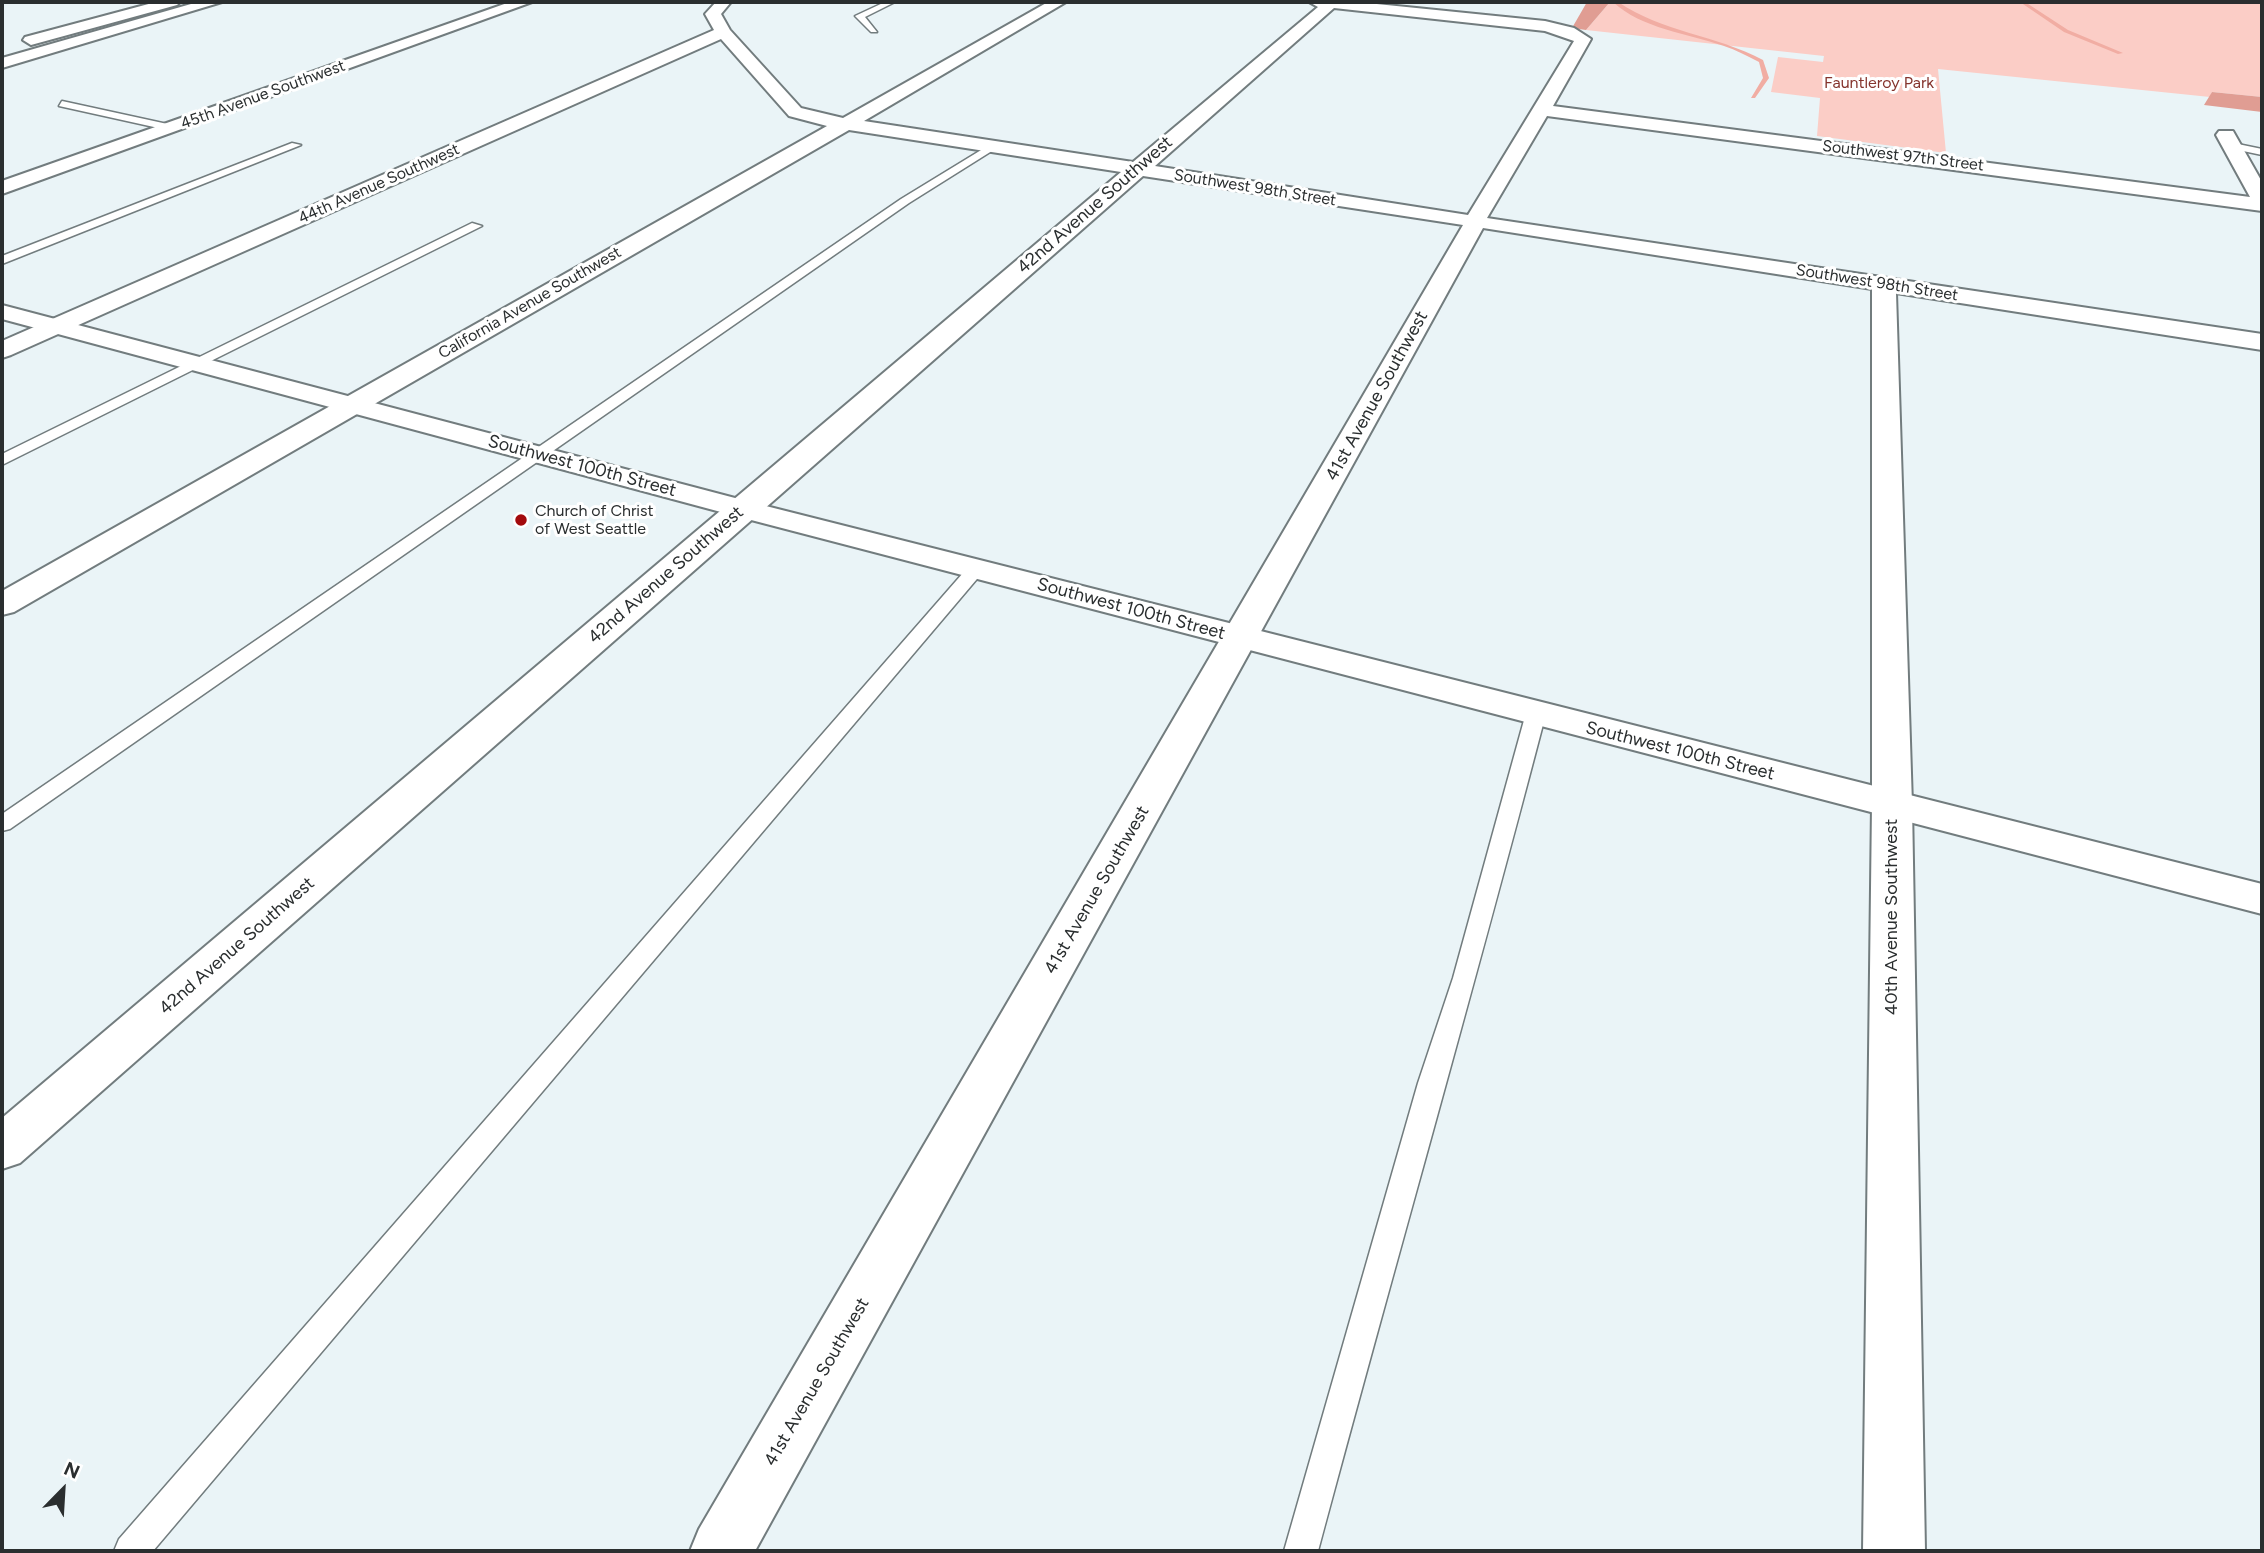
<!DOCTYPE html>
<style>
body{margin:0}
#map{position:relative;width:2264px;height:1553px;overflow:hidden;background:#eaf4f7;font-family:Figtree,sans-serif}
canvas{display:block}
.frame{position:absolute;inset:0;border:4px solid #2a2e2f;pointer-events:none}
.north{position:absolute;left:28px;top:1455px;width:70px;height:70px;-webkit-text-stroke:5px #fff;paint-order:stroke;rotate:24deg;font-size:19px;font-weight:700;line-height:28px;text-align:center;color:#2a2e2f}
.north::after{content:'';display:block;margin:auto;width:24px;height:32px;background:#2a2e2f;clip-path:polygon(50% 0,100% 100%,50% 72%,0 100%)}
</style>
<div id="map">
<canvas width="2264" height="1553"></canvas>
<div class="frame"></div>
<div class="north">N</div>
</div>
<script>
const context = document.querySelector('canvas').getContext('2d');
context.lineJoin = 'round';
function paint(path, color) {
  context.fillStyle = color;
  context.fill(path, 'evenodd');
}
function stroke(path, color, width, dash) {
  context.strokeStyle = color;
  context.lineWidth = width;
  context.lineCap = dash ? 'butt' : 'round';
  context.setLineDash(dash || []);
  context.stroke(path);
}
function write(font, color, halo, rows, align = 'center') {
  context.font = font + ' Figtree,sans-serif';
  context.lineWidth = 6;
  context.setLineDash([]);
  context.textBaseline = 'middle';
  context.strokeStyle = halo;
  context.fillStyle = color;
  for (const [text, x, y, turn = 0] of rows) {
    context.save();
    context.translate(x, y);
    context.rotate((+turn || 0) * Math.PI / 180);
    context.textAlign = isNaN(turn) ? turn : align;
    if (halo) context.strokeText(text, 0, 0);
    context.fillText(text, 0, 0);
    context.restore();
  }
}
paint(new Path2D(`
 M1610 2H2262V97L2212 92 2210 97 1938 69 1946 153 1817 136 1820 98 1771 92 1778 57 1823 62 1824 56 1586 30Z`), '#fbcdc6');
paint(new Path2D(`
 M1587 2H1610L1586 30 1572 28Z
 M2212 92 2262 97V112L2204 105Z`), '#e09d93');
paint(new Path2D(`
 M1613 2H1618C1662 32 1716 35 1763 60L1769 78 1755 98H1751L1763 78 1759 62C1747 56 1736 50 1724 46 1687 33 1642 29 1613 2Z
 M2020 2H2025L2068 30 2123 53 2118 54 2064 32Z`), '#f1ada3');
const service = new Path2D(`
 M885 2H895L865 17 877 32H871L855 16Z
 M62 101 172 125 177 128 172 131 59 106Z
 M292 143 301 145 2 264V256Z
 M2233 143 2262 149V155L2229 148V144Z
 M991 144 996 147 995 149 909 203 10 829 2 831V814L901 199Z
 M472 223 482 226 2 465V454Z
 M976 564 985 569 982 573 153 1551H114L119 1539 970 565Z
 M1536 707 1546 713C1473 993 1393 1271 1318 1551H1284L1418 1083 1453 978 1526 713Z`);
const minor = new Path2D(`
 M156 2H180L177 5 31 45 23 40 25 37Z
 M510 2H532L2 194V181Z
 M716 2H731L721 14 730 30 801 108 843 118 1048 2H1066L864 121 1133 162 1318 7 1309 2H1357L1545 21 1574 28 1591 39 1553 106 2250 197 2216 135 2219 131H2233L2262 182V211L1547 116 1487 218 2262 334V350L1896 293 1912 805 1925 1551H1863L1872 805V289L1483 228 755 1551H690L699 1529 1463 225 1143 176 20 1163 2 1169V1118L1121 172 849 130 14 612 2 615V591L827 126 789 116 721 39 11 355 2 358V341L714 30 705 14ZM1334 8 1545 31 1574 41 1468 215 1155 166Z`);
const tertiary = new Path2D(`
 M198 2H222L2 68V58Z
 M2 305 754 503 2262 884V914L732 515 2 319Z`);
stroke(service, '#727c7e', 3);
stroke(minor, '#727c7e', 4);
stroke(tertiary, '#727c7e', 4);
paint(service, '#fff');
paint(minor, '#fff');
paint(tertiary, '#fff');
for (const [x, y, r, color] of [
 [521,520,7,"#a30a0d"]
]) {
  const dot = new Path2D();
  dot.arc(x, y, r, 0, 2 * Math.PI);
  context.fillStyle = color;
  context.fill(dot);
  stroke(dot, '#fff', 2.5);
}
write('16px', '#85342d', '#fff', [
 ["Fauntleroy Park",1879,83]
]);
write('16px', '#2a2e2f', '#fff', [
 ["45th Avenue Southwest",263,95,-20],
 ["Southwest 97th Street",1903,156,7],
 ["44th Avenue Southwest",379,184,-24],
 ["Southwest 98th Street",1255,188,9],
 ["Southwest 98th Street",1877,283,9],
 ["California Avenue Southwest",530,303,-30]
]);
write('16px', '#2a2e2f', '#fff', [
 ["Church of Christ",535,511],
 ["of West Seattle",535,529]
], 'left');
write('18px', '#2a2e2f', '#fff', [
 ["42nd Avenue Southwest",1095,205,-41],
 ["41st Avenue Southwest",1377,396,-61],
 ["Southwest 100th Street",582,466,15],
 ["42nd Avenue Southwest",666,575,-41],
 ["Southwest 100th Street",1131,609,15],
 ["Southwest 100th Street",1680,751,14],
 ["41st Avenue Southwest",1097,890,-60],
 ["40th Avenue Southwest",1892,917,-90],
 ["42nd Avenue Southwest",237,946,-41],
 ["41st Avenue Southwest",817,1382,-60]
]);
</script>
